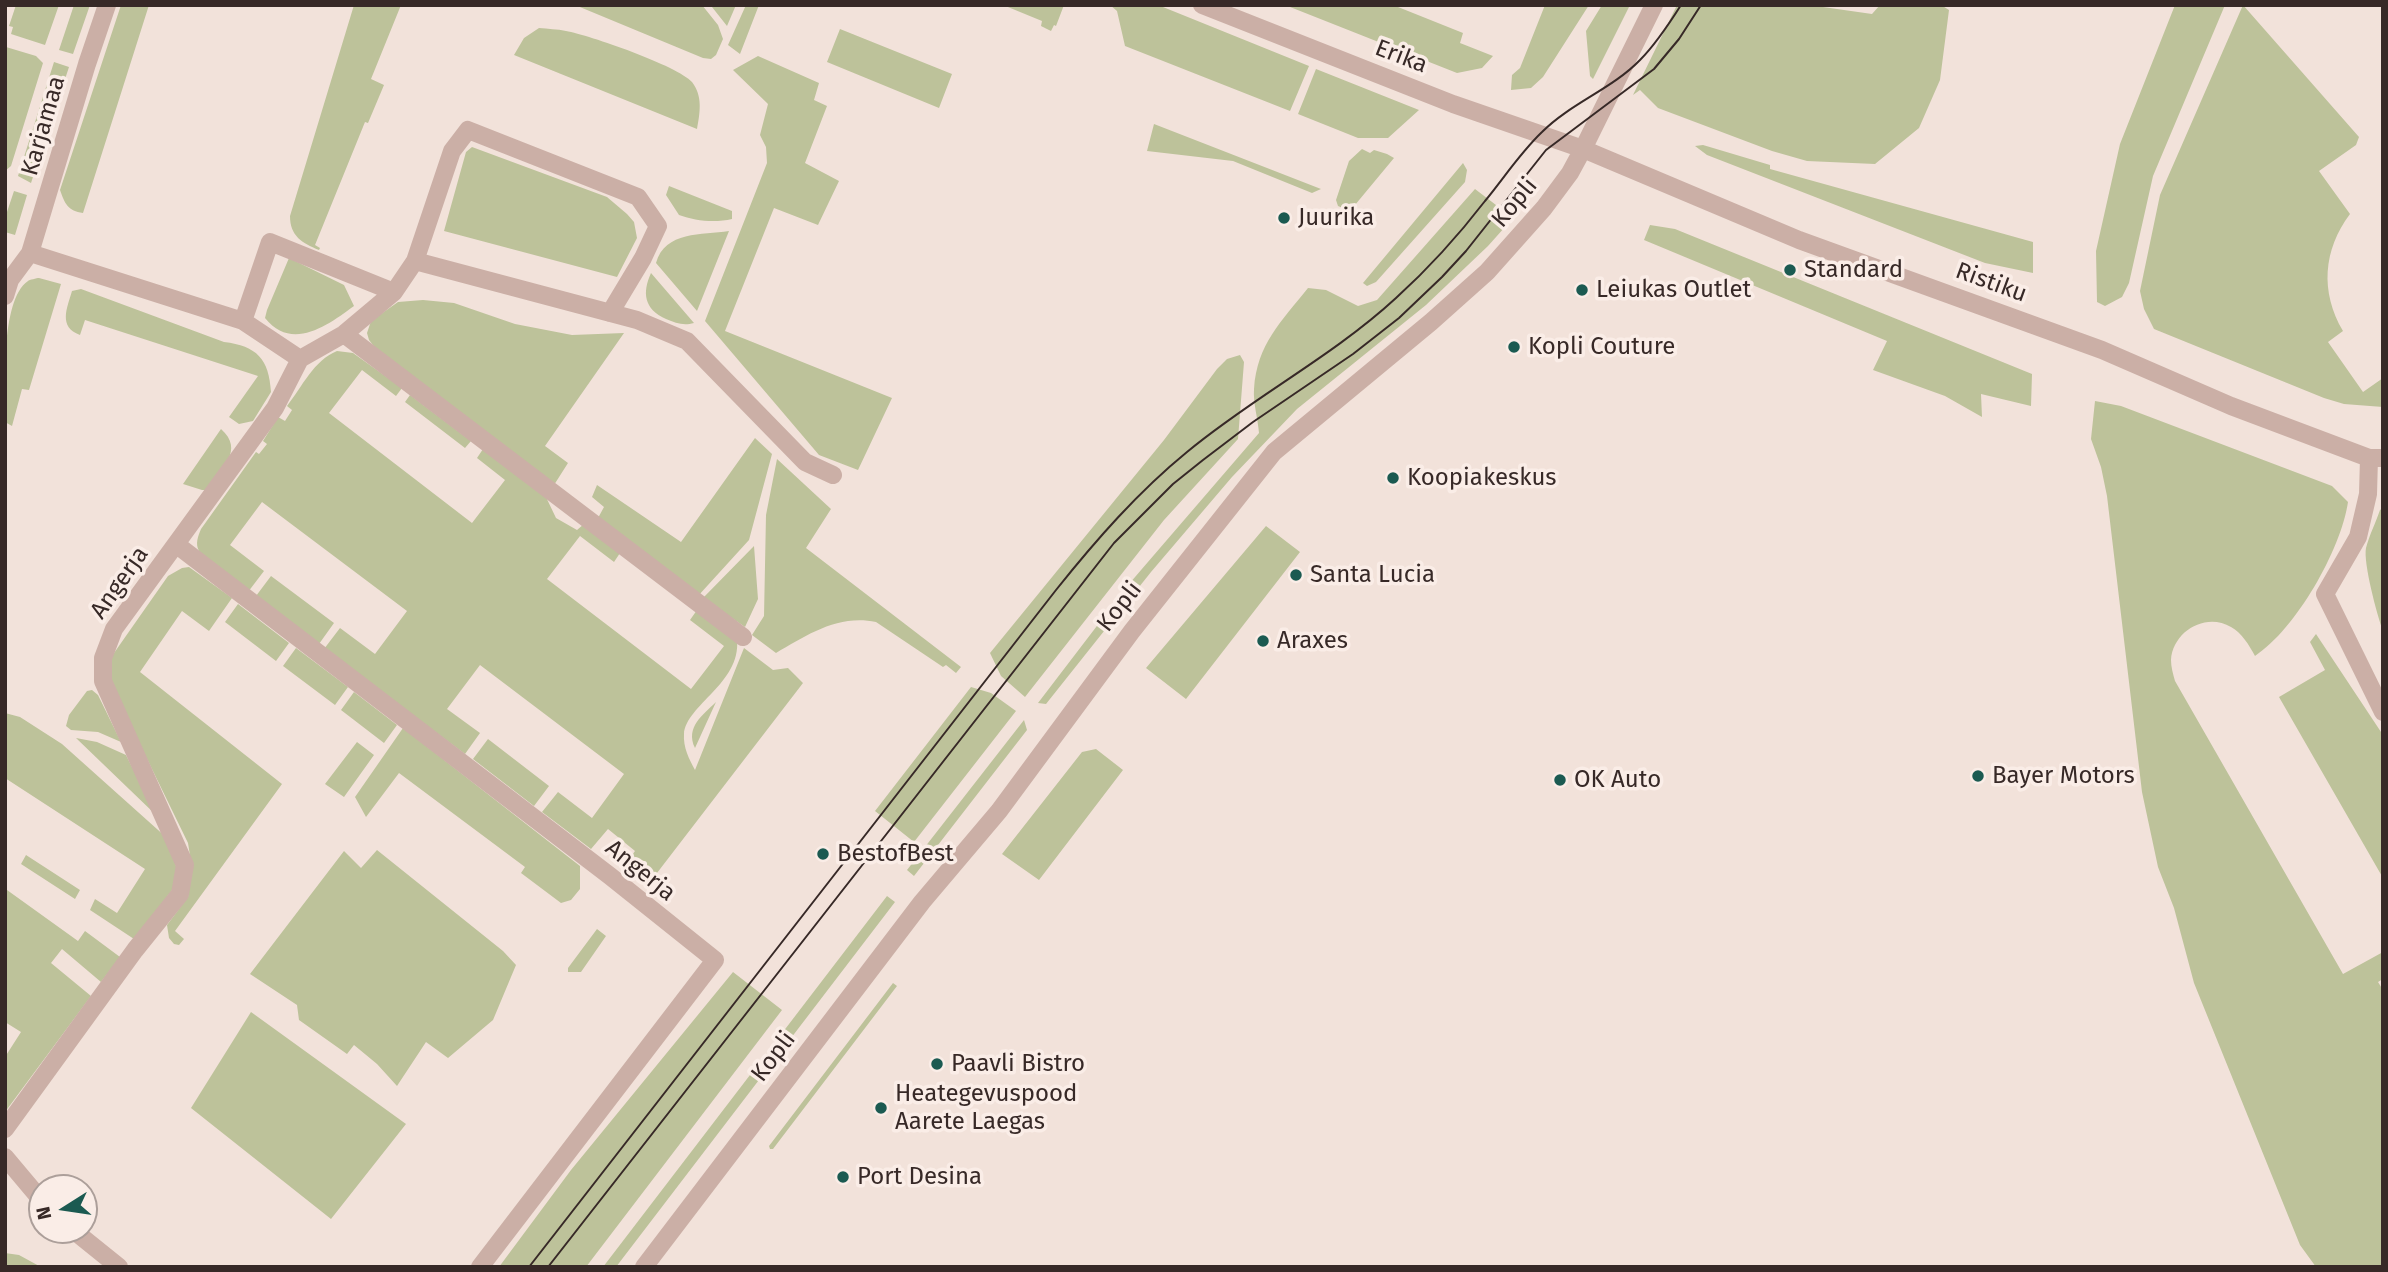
<!DOCTYPE html>
<style>
body{margin:0}
#map{position:relative;width:2388px;height:1272px;overflow:hidden;background:#f2e2da;font-family:"Fira Sans",sans-serif}
canvas{display:block}
.frame{position:absolute;inset:0;border:7px solid #372927;pointer-events:none}
.north{position:absolute;left:28px;top:1174px;width:70px;height:70px;box-sizing:border-box;background:#faede7;border:2px solid #ac9f9a;border-radius:50%;rotate:258deg;font-size:19px;font-weight:700;line-height:28px;text-align:center;color:#372927}
.north::after{content:'';display:block;margin:auto;width:24px;height:32px;background:#1b5a51;clip-path:polygon(50% 0,100% 100%,50% 72%,0 100%)}
</style>
<div id="map">
<canvas width="2388" height="1272"></canvas>
<div class="frame"></div>
<div class="north">N</div>
</div>
<script>
const context = document.querySelector('canvas').getContext('2d');
context.lineJoin = 'round';
function paint(path, color) {
  context.fillStyle = color;
  context.fill(path, 'evenodd');
}
function stroke(path, color, width, dash) {
  context.strokeStyle = color;
  context.lineWidth = width;
  context.lineCap = dash ? 'butt' : 'round';
  context.setLineDash(dash || []);
  context.stroke(path);
}
function write(font, color, halo, rows, align = 'center') {
  context.font = font + ' "Fira Sans",sans-serif';
  context.lineWidth = 7;
  context.setLineDash([]);
  context.textBaseline = 'middle';
  context.strokeStyle = halo;
  context.fillStyle = color;
  for (const [text, x, y, turn = 0] of rows) {
    context.save();
    context.translate(x, y);
    context.rotate((+turn || 0) * Math.PI / 180);
    context.textAlign = isNaN(turn) ? turn : align;
    if (halo) context.strokeText(text, 0, 0);
    context.fillText(text, 0, 0);
    context.restore();
  }
}
paint(new Path2D(`
 M16 5H59L45 45 11 34 13 27 9 26Z
 M74 5H90L73 54 59 50Z
 M121 5H149L83 213C68 211 65 204 60 190Z
 M354 5H401L371 79 384 85 368 123 365 122 315 245 320 248 319 250C302 243 290 236 290 216Z
 M575 5H702L718 25 723 39 716 55 711 59 703 58Z
 M711 5H736L727 26 712 7Z
 M746 5H759L740 54 728 45Z
 M1003 5H1064L1056 26 1054 25 1051 31 1041 26 1042 21Z
 M1110 5H1158L1309 66 1290 111 1125 46 1117 11Z
 M1285 5H1393L1463 33 1460 43 1493 56 1482 68 1457 73Z
 M1545 5H1589L1543 77 1531 88 1511 90 1512 75 1520 68Z
 M1602 5H1630L1593 79 1590 76 1586 31Z
 M1677 5H1809L1872 14 1880 5H1941L1949 10 1940 80 1919 128 1875 164 1807 161 1772 151 1658 108 1640 90 1633 95Z
 M2175 5H2225L2153 176 2129 283 2122 297 2105 306 2097 302 2096 251 2120 144Z
 M2243 5 2359 137 2356 145 2319 171 2350 214C2323 250 2320 292 2343 331L2328 342 2363 392 2383 378V407L2344 404 2324 398 2154 329 2144 309 2140 291 2160 195Z
 M539 28C548 29 557 29 566 31 589 35 678 66 692 82 703 96 700 113 697 129L514 55 524 38Z
 M840 29 952 74 939 108 827 62Z
 M6 47 36 56 43 63 11 166 5 171Z
 M758 56 819 83 814 100 827 106 805 163 839 181 818 225 774 208 725 331 892 398 858 470 819 455 705 321 767 163 766 147 760 135 768 104 733 70Z
 M54 62 69 67 31 183 18 176Z
 M1316 69 1419 110 1388 138H1358L1298 114Z
 M1154 124 1321 189 1312 193 1233 161 1147 151Z
 M1703 145 1770 165V169L2033 242V273L1985 263 1707 155 1695 146Z
 M472 147 607 197 627 214 634 222 637 238 617 277 444 231 466 152Z
 M1362 149 1370 153 1374 150 1387 154 1394 158 1350 211 1338 206 1336 200 1349 161Z
 M1463 163 1467 170 1465 182 1376 282 1367 286 1363 283Z
 M669 186 732 211V219C715 223 695 221 679 215L666 195Z
 M1475 189 1513 218 1488 246 1426 305 1297 409 1232 477 1151 572 1046 704 1038 703 1129 584 1259 433C1258 419 1253 403 1254 389 1257 344 1281 322 1308 288L1326 290 1358 306 1377 300Z
 M14 191 27 195 15 235 5 232V218Z
 M1650 225 1675 229 2032 374 2031 406 1981 394 1982 417 1945 396 1873 370 1887 341 1644 240Z
 M729 231 697 311 656 263C665 231 702 235 729 231Z
 M289 258 344 285 354 306C328 325 292 352 265 318L267 310Z
 M651 273 694 323C683 326 676 323 666 319 644 309 642 293 651 273Z
 M39 278 61 284 29 390 22 389 12 426 5 422C5 390 0 300 28 281 29 280 37 278 39 278Z
 M81 289 224 342C257 346 269 359 271 392L253 421 239 424 229 417 258 376 85 320 80 335C58 327 67 308 72 291Z
 M423 300 454 303 515 324 572 335 624 333 545 446 568 463 554 485 376 349 369 340 367 333 371 321 398 302Z
 M337 351 353 353 402 388 396 396 362 370 329 413 472 523 505 480 477 458 483 449 545 495 556 518 577 530 584 524 620 553 614 562 580 536 547 579 691 689 724 646 690 620 697 610 737 640C741 683 686 705 684 734 683 747 689 759 695 770L744 648 773 670 788 668 803 683 647 886 625 865 635 851 608 829 591 849 542 812 558 792 592 818 624 774 480 665 447 709 480 733 465 754 324 649 340 628 375 654 407 611 262 502 230 545 264 571 248 592C236 582 206 564 199 551 195 544 198 536 201 529L256 452 259 454 267 444 263 441 278 417 285 421 292 410 287 406C302 387 314 360 337 351Z
 M1240 355 1244 362 1238 439 1164 520 1025 697 1001 676 990 653 1164 440 1217 369 1227 359Z
 M410 395 471 441 465 448 405 402Z
 M2095 401 2121 406 2332 486 2348 502C2341 550 2296 629 2255 656 2249 645 2242 633 2231 627 2206 612 2173 631 2171 660 2171 667 2173 674 2175 681L2343 974 2383 952V979L2378 982 2383 990V1267H2316L2300 1245 2194 983 2174 908 2158 867 2142 792 2107 496 2101 467 2091 439Z
 M221 429C245 450 221 469 207 490H202L183 484Z
 M755 438 772 454 749 540 698 596 598 518 604 507 592 497 597 485 681 542Z
 M777 459 831 509 806 548 961 667 956 673 946 665 943 667 876 622C838 614 807 635 776 653L752 635 764 616 766 515Z
 M2383 508V631C2377 615 2363 562 2366 548 2369 536 2376 522 2380 510Z
 M1266 526 1300 552 1186 699 1146 668Z
 M754 546 758 599 745 627 703 598Z
 M189 567 232 598 209 631 182 611 140 672 282 784 175 931 184 939 179 945 174 944 169 938 167 925 188 897 191 862 188 843 112 687 109 663 114 653 168 576 182 568Z
 M271 576 334 623 319 644 256 596Z
 M238 604 289 643 276 661 225 622Z
 M2316 634 2383 735V878L2279 697 2325 670 2310 642Z
 M296 648 348 687 335 705 283 666Z
 M971 687 991 693 1016 711 914 842 875 811Z
 M92 690 98 695 121 742 98 732 71 730 66 726 69 715 87 691Z
 M354 692 397 725 384 743 341 710Z
 M716 702 695 748C685 727 703 715 716 702Z
 M5 713 20 717 62 744 167 838 177 869 173 889 134 939 90 910 95 899 117 913 145 869 5 778Z
 M1024 720 1027 730 914 876 907 870Z
 M403 728 580 866V889L571 900 561 903 521 873 525 867 399 773 366 817 355 797Z
 M76 738 97 742 126 755 156 815Z
 M488 739 549 786 534 806 473 759Z
 M357 742 374 755 344 797 325 784Z
 M1096 749 1123 770 1039 880 1002 854 1082 752Z
 M377 850 503 951 516 965 493 1020 448 1058 426 1042 397 1086 377 1064 354 1045 347 1054 299 1020 297 1005 250 974 344 851 361 868Z
 M26 855 80 890 75 899 21 864Z
 M7 890 78 941 85 931 120 957 101 982 62 949 51 963 91 996 5 1112V1057L21 1032 5 1022V893Z
 M887 896 895 902 616 1267H603Z
 M597 929 606 936 581 972H568V968Z
 M733 972 782 1010 586 1267H499L571 1170Z
 M893 983 897 986 773 1149H770L769 1146Z
 M251 1012 406 1124 331 1219 191 1108Z
 M5 1253 19 1255 41 1267H5Z`), '#bdc29a');
stroke(new Path2D(`
 M1202 5 1453 104 1583 149 1799 240 2102 350 2231 406 2369 458H2383
 M30 253 243 321 300 359
 M415 261 452 151 468 130 638 197 658 226 643 258 610 313
 M5 296 10 280 30 253 87 64 107 5
 M243 321 270 242 394 292
 M344 334 743 637
 M2369 458 2368 494 2358 537 2325 594 2383 712
 M177 545 610 876 715 960 480 1267
 M5 1129 135 950 180 894 185 865 103 681V658L114 629 275 408 300 359 344 334 394 292 415 261 637 320 687 341 805 462 833 475
 M5 1157 42 1201
 M73 1230 119 1267
 M644 1267 922 902 999 811 1132 631 1274 452 1431 322 1487 272 1544 208 1570 173 1583 149 1654 5`), '#cbafa6', 18);
stroke(new Path2D(`
 M529 1267 1056 590C1096 540 1138 492 1187 452 1253 397 1332 357 1396 298 1428 269 1458 236 1485 201 1504 178 1520 153 1542 132 1571 103 1612 89 1640 60 1656 44 1669 24 1681 5
 M548 1267 1114 543 1173 484 1203 460 1253 422 1353 354 1399 318 1442 277 1466 251 1546 150 1654 69 1679 39 1701 5`), '#372927', 2);
for (const [x, y, r, color] of [
 [1284,218,7,"#1b5a51"],
 [1790,270,7,"#1b5a51"],
 [1582,290,7,"#1b5a51"],
 [1514,347,7,"#1b5a51"],
 [1393,478,7,"#1b5a51"],
 [1296,575,7,"#1b5a51"],
 [1263,641,7,"#1b5a51"],
 [1978,776,7,"#1b5a51"],
 [1560,780,7,"#1b5a51"],
 [823,854,7,"#1b5a51"],
 [937,1064,7,"#1b5a51"],
 [881,1108,7,"#1b5a51"],
 [843,1177,7,"#1b5a51"]
]) {
  const dot = new Path2D();
  dot.arc(x, y, r, 0, 2 * Math.PI);
  context.fillStyle = color;
  context.fill(dot);
  stroke(dot, '#faede7', 2.5);
}
write('24px', '#372927', '#faede7', [
 ["Erika",1401,57,21],
 ["Karjamaa",44,126,-74],
 ["Kopli",1515,203,-50],
 ["Ristiku",1991,283,20],
 ["Angerja",120,583,-55],
 ["Kopli",1120,607,-52],
 ["Angerja",640,871,39],
 ["Kopli",774,1057,-53]
]);
write('24px', '#372927', '#faede7', [
 ["Juurika",1298,218],
 ["Standard",1804,270],
 ["Leiukas Outlet",1596,290],
 ["Kopli Couture",1528,347],
 ["Koopiakeskus",1407,478],
 ["Santa Lucia",1310,575],
 ["Araxes",1277,641],
 ["Bayer Motors",1992,776],
 ["OK Auto",1574,780],
 ["BestofBest",837,854],
 ["Paavli Bistro",951,1064],
 ["Heategevuspood",895,1094],
 ["Aarete Laegas",895,1122],
 ["Port Desina",857,1177]
], 'left');
</script>
